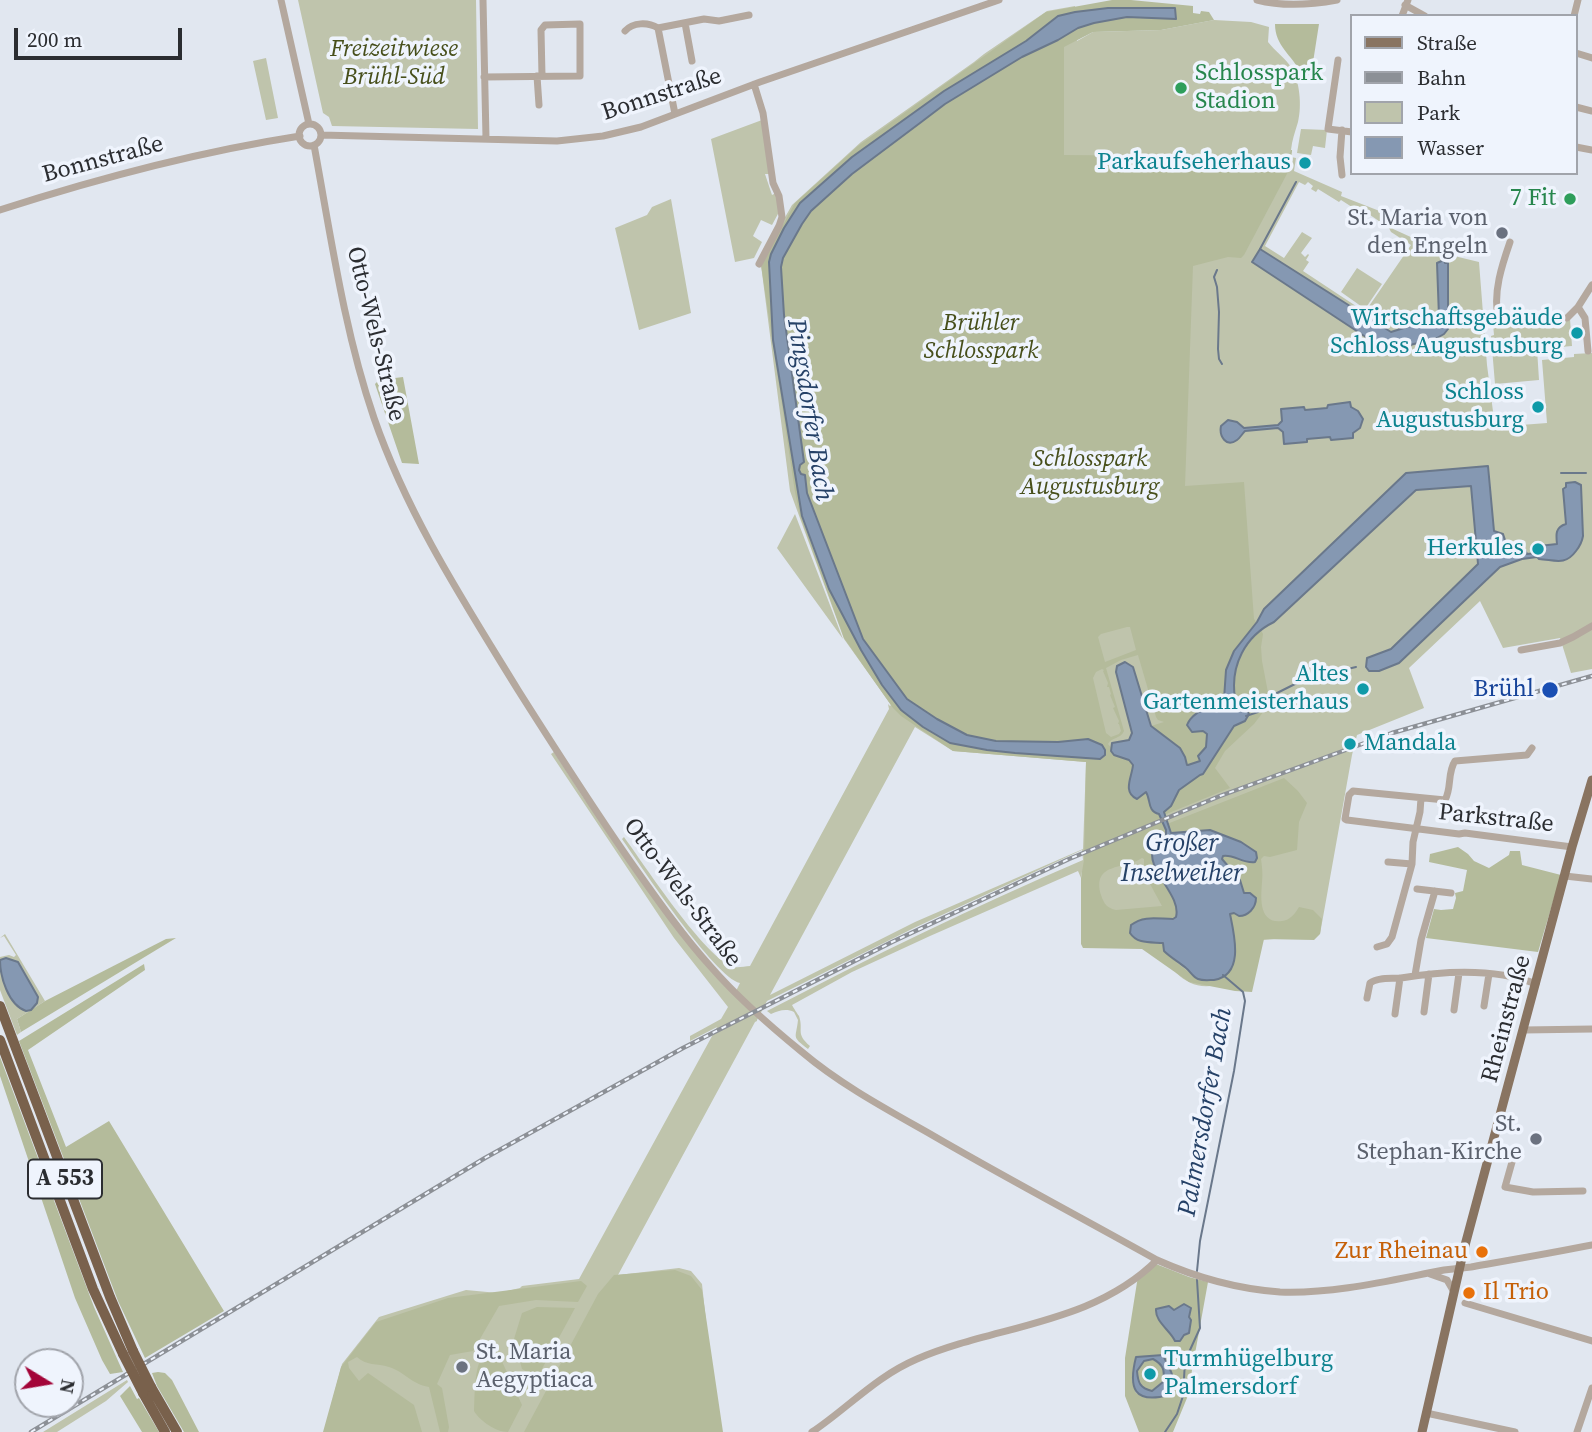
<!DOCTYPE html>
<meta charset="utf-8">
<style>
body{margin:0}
#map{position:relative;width:1592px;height:1432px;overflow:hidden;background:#e1e7f0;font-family:"Source Serif 4",serif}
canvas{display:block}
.legend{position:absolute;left:1350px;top:14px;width:228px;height:161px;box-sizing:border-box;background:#eff4fd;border:2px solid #a1a4ab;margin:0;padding:9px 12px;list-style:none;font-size:21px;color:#2b2d31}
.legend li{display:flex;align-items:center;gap:14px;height:35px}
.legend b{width:35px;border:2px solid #a1a4ab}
.north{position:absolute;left:14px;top:1348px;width:70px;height:70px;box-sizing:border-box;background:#eff4fd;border:2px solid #a1a4ab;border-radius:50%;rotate:101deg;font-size:19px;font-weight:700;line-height:28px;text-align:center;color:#2b2d31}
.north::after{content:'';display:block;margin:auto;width:24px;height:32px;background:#a30539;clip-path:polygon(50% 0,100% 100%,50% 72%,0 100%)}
.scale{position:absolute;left:14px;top:28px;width:168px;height:32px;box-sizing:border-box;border:4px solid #2b2d31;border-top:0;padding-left:9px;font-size:21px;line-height:24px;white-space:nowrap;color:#2b2d31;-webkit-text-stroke:5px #eff4fd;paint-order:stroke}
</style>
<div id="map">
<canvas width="1592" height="1432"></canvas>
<ul class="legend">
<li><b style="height:9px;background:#897461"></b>Straße</li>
<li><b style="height:9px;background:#8c9096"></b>Bahn</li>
<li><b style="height:19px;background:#bfc4ac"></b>Park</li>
<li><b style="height:19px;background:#8598b2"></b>Wasser</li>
</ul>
<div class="north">N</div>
<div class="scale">200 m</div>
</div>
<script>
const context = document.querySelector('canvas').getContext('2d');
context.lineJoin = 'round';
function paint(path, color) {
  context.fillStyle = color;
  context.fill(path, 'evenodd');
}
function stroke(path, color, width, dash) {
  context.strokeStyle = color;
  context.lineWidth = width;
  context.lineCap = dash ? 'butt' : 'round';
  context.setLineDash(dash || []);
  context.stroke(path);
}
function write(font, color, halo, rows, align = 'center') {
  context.font = font + ' "Source Serif 4",serif';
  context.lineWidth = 7;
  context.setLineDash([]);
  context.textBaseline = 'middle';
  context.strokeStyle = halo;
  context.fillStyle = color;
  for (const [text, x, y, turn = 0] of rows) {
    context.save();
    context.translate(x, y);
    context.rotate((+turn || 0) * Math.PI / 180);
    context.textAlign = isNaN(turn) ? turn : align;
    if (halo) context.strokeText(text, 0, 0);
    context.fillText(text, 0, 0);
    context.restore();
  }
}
paint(new Path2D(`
 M298 0H476L478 129 332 126 329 117 323 113Z
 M1075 6 1077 41 1093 32 1161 30 1214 20 1251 22 1269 27 1268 42C1275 51 1285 58 1291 67 1300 81 1302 106 1298 122 1295 132 1292 140 1291 150H1292L1291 157 1296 158 1294 171 1342 192 1341 196 1395 217 1391 228 1450 255 1479 262 1487 365 1495 427 1547 423 1542 360 1574 357V354L1592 353V669L1571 673 1560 638 1503 648 1480 601 1409 668 1424 708 1357 735 1352 755 1320 934 1237 943 1216 985C1187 992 1170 968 1156 947L1083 943 1082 872 1081 878 1078 871 930 936 852 972 792 1005C793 1007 798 1015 799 1016 804 1031 795 1033 810 1046L808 1049C791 1036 796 1039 798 1020L794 1012C786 1008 778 1011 771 1014L767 1011C871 957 975 906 1083 860L1082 850 914 928 767 1001 757 1020V1021L755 1022 618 1275 679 1268 691 1271 702 1284 718 1432H324L342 1364 379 1317 466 1290 498 1293 520 1288 522 1286 579 1279 717 1027 690 1041V1036L721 1019 728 1007 674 938 551 754 554 752 583 797 734 995 740 983C715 978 640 865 622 839L624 837C643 863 707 961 734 967 739 968 745 966 750 966L889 709 888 704 890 706 891 705 844 639 790 491 761 265 775 235 792 205 861 142 974 62 984 54 1047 11ZM1299 182 1305 185 1308 182 1313 186 1311 189 1316 192 1318 189 1339 202 1341 200 1355 209 1357 206 1389 228 1391 232 1411 245 1365 312 1303 271 1309 262 1306 260 1309 255 1308 254 1305 257 1301 253 1312 238 1302 232 1284 258 1265 246ZM915 727 953 751 1086 762 1083 849 915 922 770 995Z
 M266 58 278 118 266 120 253 61Z
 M762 120 769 174H765L772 195 776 193 779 212 772 225 761 220 753 236 762 242 754 258 735 262 711 139Z
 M1301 129 1327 130 1325 148 1313 146 1311 155 1297 153Z
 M671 199 691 313 639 330 615 228 647 215 652 207Z
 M1357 268 1382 284 1365 309 1341 292Z
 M1570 319 1572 346 1537 349 1539 380 1495 384 1491 336 1494 335 1493 324Z
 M795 514 843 639 777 548Z
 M5 934 45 1001 17 1019 21 1032 17 1035 0 990V957L9 955 14 957 16 955 4 936 0 938Z
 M127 1380 128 1382 106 1401 57 1432H43Z`), '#bfc4ac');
paint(new Path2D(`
 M1112 0H1131L1193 6V13L1200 14 1201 11 1209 12 1214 20 1161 30 1093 32 1064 47V155L1289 157 1291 150H1292L1289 170 1244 255 1241 258 1228 257 1193 266 1185 486 1244 482 1254 619 1257 623 1226 670 1224 699C1220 702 1217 705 1213 707 1201 711 1192 712 1187 725L1199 732 1203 731 1207 734 1206 747 1199 759 1200 761 1188 766 1186 764 1187 762 1180 748 1151 726 1164 722 1158 720 1156 717 1138 655 1121 660 1106 668 1124 731C1121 739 1111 737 1108 744L1120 758C1127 758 1129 759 1133 765L1129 784 1141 796 1145 792 1148 795V801C1154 809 1166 820 1166 832 1166 838 1156 853 1153 859 1156 868 1160 878 1165 886 1171 896 1179 904 1176 917L1169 919 1145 943H1163C1166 958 1185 968 1197 979L1230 970C1238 951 1235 933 1230 914L1235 913 1255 896 1244 893 1240 880 1222 859 1223 856 1228 855 1237 859 1210 830C1197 831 1183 832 1171 833L1167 824 1284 778 1298 791 1307 803 1299 822 1297 850 1270 857 1264 856 1261 859C1262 866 1263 874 1262 882 1261 897 1258 924 1282 921 1290 920 1295 914 1299 907L1313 910 1322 919 1320 934 1314 940 1264 939 1252 992 1235 991 1189 982 1142 949 1083 948 1081 944V878L1084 860 1086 762 953 751 901 716 893 708 844 638 800 516 795 492 761 265 795 203 858 146 1046 12ZM1161 9H1175L1176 19 1127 17 1094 23 1078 28 1058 40 1022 57 945 104 920 123 852 174 811 211 802 224 783 258 781 267 784 315 804 462 800 465 799 470 801 474 805 475 807 493 863 639 907 699 936 719 967 735 996 741 1058 742 1088 739 1102 745 1105 750V755L1100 759 1015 753 987 750 951 743 923 727 901 710 882 684 861 650 829 589 802 516 773 340 769 262 771 254 784 228 800 203 852 157 944 91 1026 41 1058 16ZM1127 627H1130L1136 650 1105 662 1098 637 1101 634ZM1102 669 1104 670 1103 671 1108 683 1107 687H1109L1111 694 1110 695 1115 707 1113 708 1119 721 1118 724H1119L1121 731 1119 734 1111 737 1106 733 1093 678 1096 672ZM1142 858 1144 859V873L1162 906 1116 910C1107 908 1104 904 1101 895 1092 862 1124 870 1142 858Z
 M1275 24H1319L1311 75 1301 73C1292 55 1275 46 1275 24Z
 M403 377 419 464 402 463 375 384 379 380Z
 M1261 630 1263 634 1261 647 1262 661 1270 703 1254 724 1225 751 1215 768 1230 788 1164 815V812L1171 806 1179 790 1200 774H1203L1234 726 1245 721 1249 714 1243 705 1235 698C1231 670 1241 652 1259 631Z
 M1458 847 1468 854 1474 861 1489 868 1509 855 1510 851H1520L1522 865 1561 875 1538 952 1426 938 1434 909 1441 910 1453 909 1456 898 1455 893 1463 891 1467 870 1429 862 1430 854Z
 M176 938 21 1032 17 1019 45 1001 166 939Z
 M144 964 145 970 28 1050 66 1147 109 1121 224 1311 145 1358 118 1301 19 1041Z
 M0 1057 94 1307 123 1372 110 1374 102 1360 75 1298 0 1076Z
 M1156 1264 1189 1277 1208 1282 1187 1398 1173 1432H1139L1125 1396V1358L1138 1276ZM1163 1355 1171 1369 1157 1398 1136 1393 1132 1379 1136 1357Z
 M675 1270 691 1276 702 1290 723 1432H524L598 1294 614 1275Z
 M581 1281 587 1286 578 1302 536 1300 499 1306 473 1351 450 1355 437 1384 442 1388 449 1427 448 1432H440L429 1387C411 1384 405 1372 389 1367 377 1363 366 1366 357 1357L348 1362 349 1368 359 1381 368 1373 414 1405 422 1432H323L341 1367 376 1322 448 1298Z
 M537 1307 575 1308 537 1378 522 1369 514 1339 522 1313Z
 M491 1350 499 1355 522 1405 508 1432C496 1432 480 1421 474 1411 475 1391 474 1368 484 1352Z
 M1153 1359C1164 1365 1165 1371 1163 1383L1152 1391C1140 1388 1138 1383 1137 1371L1144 1361Z
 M158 1372 165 1373 172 1380 199 1432H184L157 1386 152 1373Z
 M130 1386 137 1399 139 1398 159 1432H142L120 1396Z`), '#b4bb9b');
const water = new Path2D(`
 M1108 8H1175L1176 19 1127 17 1094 23 1078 28 1058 40 1022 57 945 104 920 123 852 174 811 211 802 224 783 258 781 267 784 315 804 462 800 465 799 470 801 474 805 475 807 493 863 639 907 699 937 719 967 735 996 741 1058 742 1088 739 1102 745 1105 750V755L1100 759 1015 753 987 750 950 743 923 727 901 710 882 685 861 650 829 589 802 516 773 340 769 262 771 254 784 228 800 203 852 157 944 91 1026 41 1058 16 1075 12Z
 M1260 249 1391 332 1439 317 1437 263 1444 260 1445 263H1448V329L1444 334 1437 338 1387 351 1252 262Z
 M1350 402 1351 407 1358 411 1363 419 1360 428 1353 433V438L1331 440 1330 437 1307 439V442L1284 444 1283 432 1278 428 1245 431C1242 434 1240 438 1237 440 1226 448 1219 436 1221 426L1228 420 1237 422 1244 428 1278 425 1282 421 1281 409 1304 407 1305 410 1327 408 1328 405Z
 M1488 466 1494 531 1503 534 1505 540 1506 549 1524 548 1527 554 1537 553 1539 546 1557 544C1556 535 1555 527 1566 524L1563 489 1566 487V483L1575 482 1581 485 1583 536C1582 542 1580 546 1576 551 1565 566 1555 560 1539 559L1537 557 1522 559 1500 567 1399 663 1379 671H1369L1366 667 1367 658 1391 649 1478 564 1471 486 1416 490 1274 622C1245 636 1230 666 1235 698L1243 705 1249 714 1245 721 1234 726 1203 774 1200 775 1179 790 1171 806 1164 812 1171 833 1210 830 1241 842 1256 852 1257 858 1255 862C1243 864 1234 854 1223 856L1222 859 1240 880 1244 893H1250L1256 898C1256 908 1248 916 1239 916L1234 913 1230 914C1234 934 1245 975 1214 980 1209 980 1203 981 1198 979 1193 977 1190 971 1186 968 1179 962 1171 958 1164 951L1163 943C1150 942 1137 944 1130 933L1131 925C1144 915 1158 919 1173 919L1176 917C1182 894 1143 869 1154 846 1157 841 1162 839 1166 835V830L1159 814C1147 811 1151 800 1146 792L1137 799C1122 792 1132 777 1133 765L1129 760 1114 755 1111 751 1112 743 1129 740 1132 733 1116 672 1117 666 1125 662 1133 667 1151 726 1180 748 1185 757 1187 765H1188L1200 761 1198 756 1206 747 1207 734 1203 731 1192 732 1187 725C1193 710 1211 708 1224 699L1226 670 1234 651 1257 622 1264 609 1406 473Z
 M6 958 18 962 38 997 37 1003 31 1010 26 1011C8 1005 0 976 0 960Z
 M1184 1304 1191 1308 1189 1317 1191 1320 1189 1333 1184 1335 1180 1341H1175C1170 1330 1155 1322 1156 1309L1169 1306 1174 1310Z
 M1163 1355C1172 1375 1176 1373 1169 1395 1134 1404 1128 1389 1136 1357ZM1153 1359C1164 1365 1165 1371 1163 1382L1152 1391C1140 1388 1138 1383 1137 1371L1144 1361Z`);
paint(water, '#8598b2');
stroke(water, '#6a788b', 2);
stroke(new Path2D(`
 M1260 249 1296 182
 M1217 270 1214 277 1217 287 1219 312 1218 349 1219 359 1222 364
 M1561 473H1586
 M1273 695 1305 679 1356 667
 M1246 716 1258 712 1270 698
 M1197 1271 1200 1241 1234 1071 1245 1001 1243 992 1223 975
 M1165 1432 1177 1414 1183 1396 1185 1361 1200 1328 1197 1280`), '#6a788b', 2);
stroke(new Path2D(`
 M281 0 309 124
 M483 0 486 138
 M1257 0C1284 7 1310 5 1337 0
 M1405 5 1425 16
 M1402 16 1408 0
 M1574 16 1578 0
 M685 23 692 61
 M658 28 704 19 719 21 749 15
 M625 31C633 22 648 22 658 28L675 114
 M1576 53 1592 58
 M1338 60 1328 129 1352 132
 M537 76 539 105
 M484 77 580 76V24L545 25 541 30 542 76
 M754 84 763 113 773 183 779 196 782 217 779 226 759 264
 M1576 107 1592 111
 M299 135a11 11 0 1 1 22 0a11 11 0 1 1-22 0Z
 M1342 130 1340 157 1342 175
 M321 135 557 141 603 136 641 127 760 82 999 0
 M314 145C331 237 344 330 374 418 408 516 464 602 518 690 556 750 594 810 635 868 659 902 683 936 711 967 738 998 770 1026 802 1052 841 1085 888 1110 932 1135 1006 1178 1082 1218 1157 1260 1195 1277 1238 1289 1280 1292 1335 1294 1391 1280 1444 1270 1453 1269 1462 1268 1471 1267 1511 1260 1552 1253 1592 1245
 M1576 147 1592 150
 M0 210C99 178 197 152 300 136
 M1510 242C1502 265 1493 292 1498 316L1501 319 1509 322 1567 318 1578 307 1592 285
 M1578 307 1585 318 1588 351
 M1521 650 1560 643 1573 637 1592 626
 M1532 748 1527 755 1455 761C1447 773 1452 788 1445 800L1353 791 1349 795 1345 819 1347 820 1459 834 1465 833 1572 847
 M1388 862 1412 864
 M1565 876 1592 879
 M1417 889 1451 893
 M1377 947 1387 944 1392 937 1412 864 1413 842 1420 812 1421 798
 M1415 975 1421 940 1435 891
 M1367 998 1370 983C1378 977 1391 979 1401 978 1444 971 1495 968 1536 984
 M1484 1006 1489 974
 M1454 1010 1459 973
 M1424 1012 1429 974
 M1395 1014 1400 978
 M1524 1030 1592 1029
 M1491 1149 1514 1155 1505 1187 1533 1192 1583 1191
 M1430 1274 1447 1280 1454 1292
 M1465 1303 1592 1341
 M1426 1413 1515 1432
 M812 1432C848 1408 875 1377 917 1359 996 1325 1092 1325 1157 1260
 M1577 1432 1592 1388`), '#b4a89e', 7);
stroke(new Path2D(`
 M1422 1432 1464 1249 1572 847 1592 780`), '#897461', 9);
stroke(new Path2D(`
 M0 1006 110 1297 133 1351
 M0 1040 93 1289 123 1354
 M151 1387 177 1432
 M143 1393 165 1432`), '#79614c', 10);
const rail = new Path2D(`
 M31 1432 485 1158 683 1048 892 942 1069 859 1220 796 1392 733 1592 676`);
stroke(rail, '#8c9096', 4.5);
stroke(rail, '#eff4fd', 2, [5]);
stroke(new Path2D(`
 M133 1351 151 1387
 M123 1354 143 1393`), '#79614c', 10);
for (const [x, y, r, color] of [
 [1181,88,7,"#2e9e5b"],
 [1305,163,7,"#0f9aa8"],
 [1570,199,7,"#2e9e5b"],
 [1502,233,7,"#6b7280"],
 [1577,333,7,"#0f9aa8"],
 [1538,407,7,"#0f9aa8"],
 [1538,549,7,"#0f9aa8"],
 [1363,689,7,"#0f9aa8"],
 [1550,690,9,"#1a4fb4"],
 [1350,744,7,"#0f9aa8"],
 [1536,1139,7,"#6b7280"],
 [1482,1252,7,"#e8710a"],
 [1469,1293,7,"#e8710a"],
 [462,1367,7,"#6b7280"],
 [1150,1374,7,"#0f9aa8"]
]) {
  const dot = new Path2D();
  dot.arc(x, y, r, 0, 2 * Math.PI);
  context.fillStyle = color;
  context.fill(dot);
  stroke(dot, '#eff4fd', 2.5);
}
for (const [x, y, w] of [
 [65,1179,74]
]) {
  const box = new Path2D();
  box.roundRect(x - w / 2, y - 19.5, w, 39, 5);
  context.fillStyle = '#eff4fd';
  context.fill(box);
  stroke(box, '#2b2d31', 2);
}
write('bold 23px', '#2b2d31', null, [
 ["A 553",65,1179]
]);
write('italic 24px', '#474f1b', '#eff4fd', [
 ["Freizeitwiese",394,50],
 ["Brühl-Süd",394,78],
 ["Brühler",981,324],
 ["Schlosspark",981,352],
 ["Schlosspark",1090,460],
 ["Augustusburg",1090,488]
]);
write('24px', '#27864d', '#eff4fd', [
 ["Schlosspark",1195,74],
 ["Stadion",1195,102],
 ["7 Fit",1556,199,"right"]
], 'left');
write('24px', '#2b2d31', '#eff4fd', [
 ["Bonnstraße",662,95,-18],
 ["Bonnstraße",103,160,-15],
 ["Otto-Wels-Straße",375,334,76],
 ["Parkstraße",1496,819,6],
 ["Otto-Wels-Straße",682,893,53],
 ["Rheinstraße",1507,1019,-75]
]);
write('24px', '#0d838f', '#eff4fd', [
 ["Parkaufseherhaus",1291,163],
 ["Wirtschaftsgebäude",1563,319],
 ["Schloss Augustusburg",1563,347],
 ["Schloss",1524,393],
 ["Augustusburg",1524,421],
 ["Herkules",1524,549],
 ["Altes",1349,675],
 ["Gartenmeisterhaus",1349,703],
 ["Mandala",1364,744,"left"],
 ["Turmhügelburg",1164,1360,"left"],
 ["Palmersdorf",1164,1388,"left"]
], 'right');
write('24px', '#5b616d', '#eff4fd', [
 ["St. Maria von",1488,219],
 ["den Engeln",1488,247],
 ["St.",1522,1125],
 ["Stephan-Kirche",1522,1153],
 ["St. Maria",476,1353,"left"],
 ["Aegyptiaca",476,1381,"left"]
], 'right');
write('24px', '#164399', '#eff4fd', [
 ["Brühl",1534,690]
], 'right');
write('24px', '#c56008', '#eff4fd', [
 ["Zur Rheinau",1468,1252],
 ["Il Trio",1483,1293,"left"]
], 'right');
write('italic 26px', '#254167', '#eff4fd', [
 ["Pingsdorfer Bach",809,410,81],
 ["Großer",1182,844],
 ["Inselweiher",1182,874],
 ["Palmersdorfer Bach",1206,1112,-80]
]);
</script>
